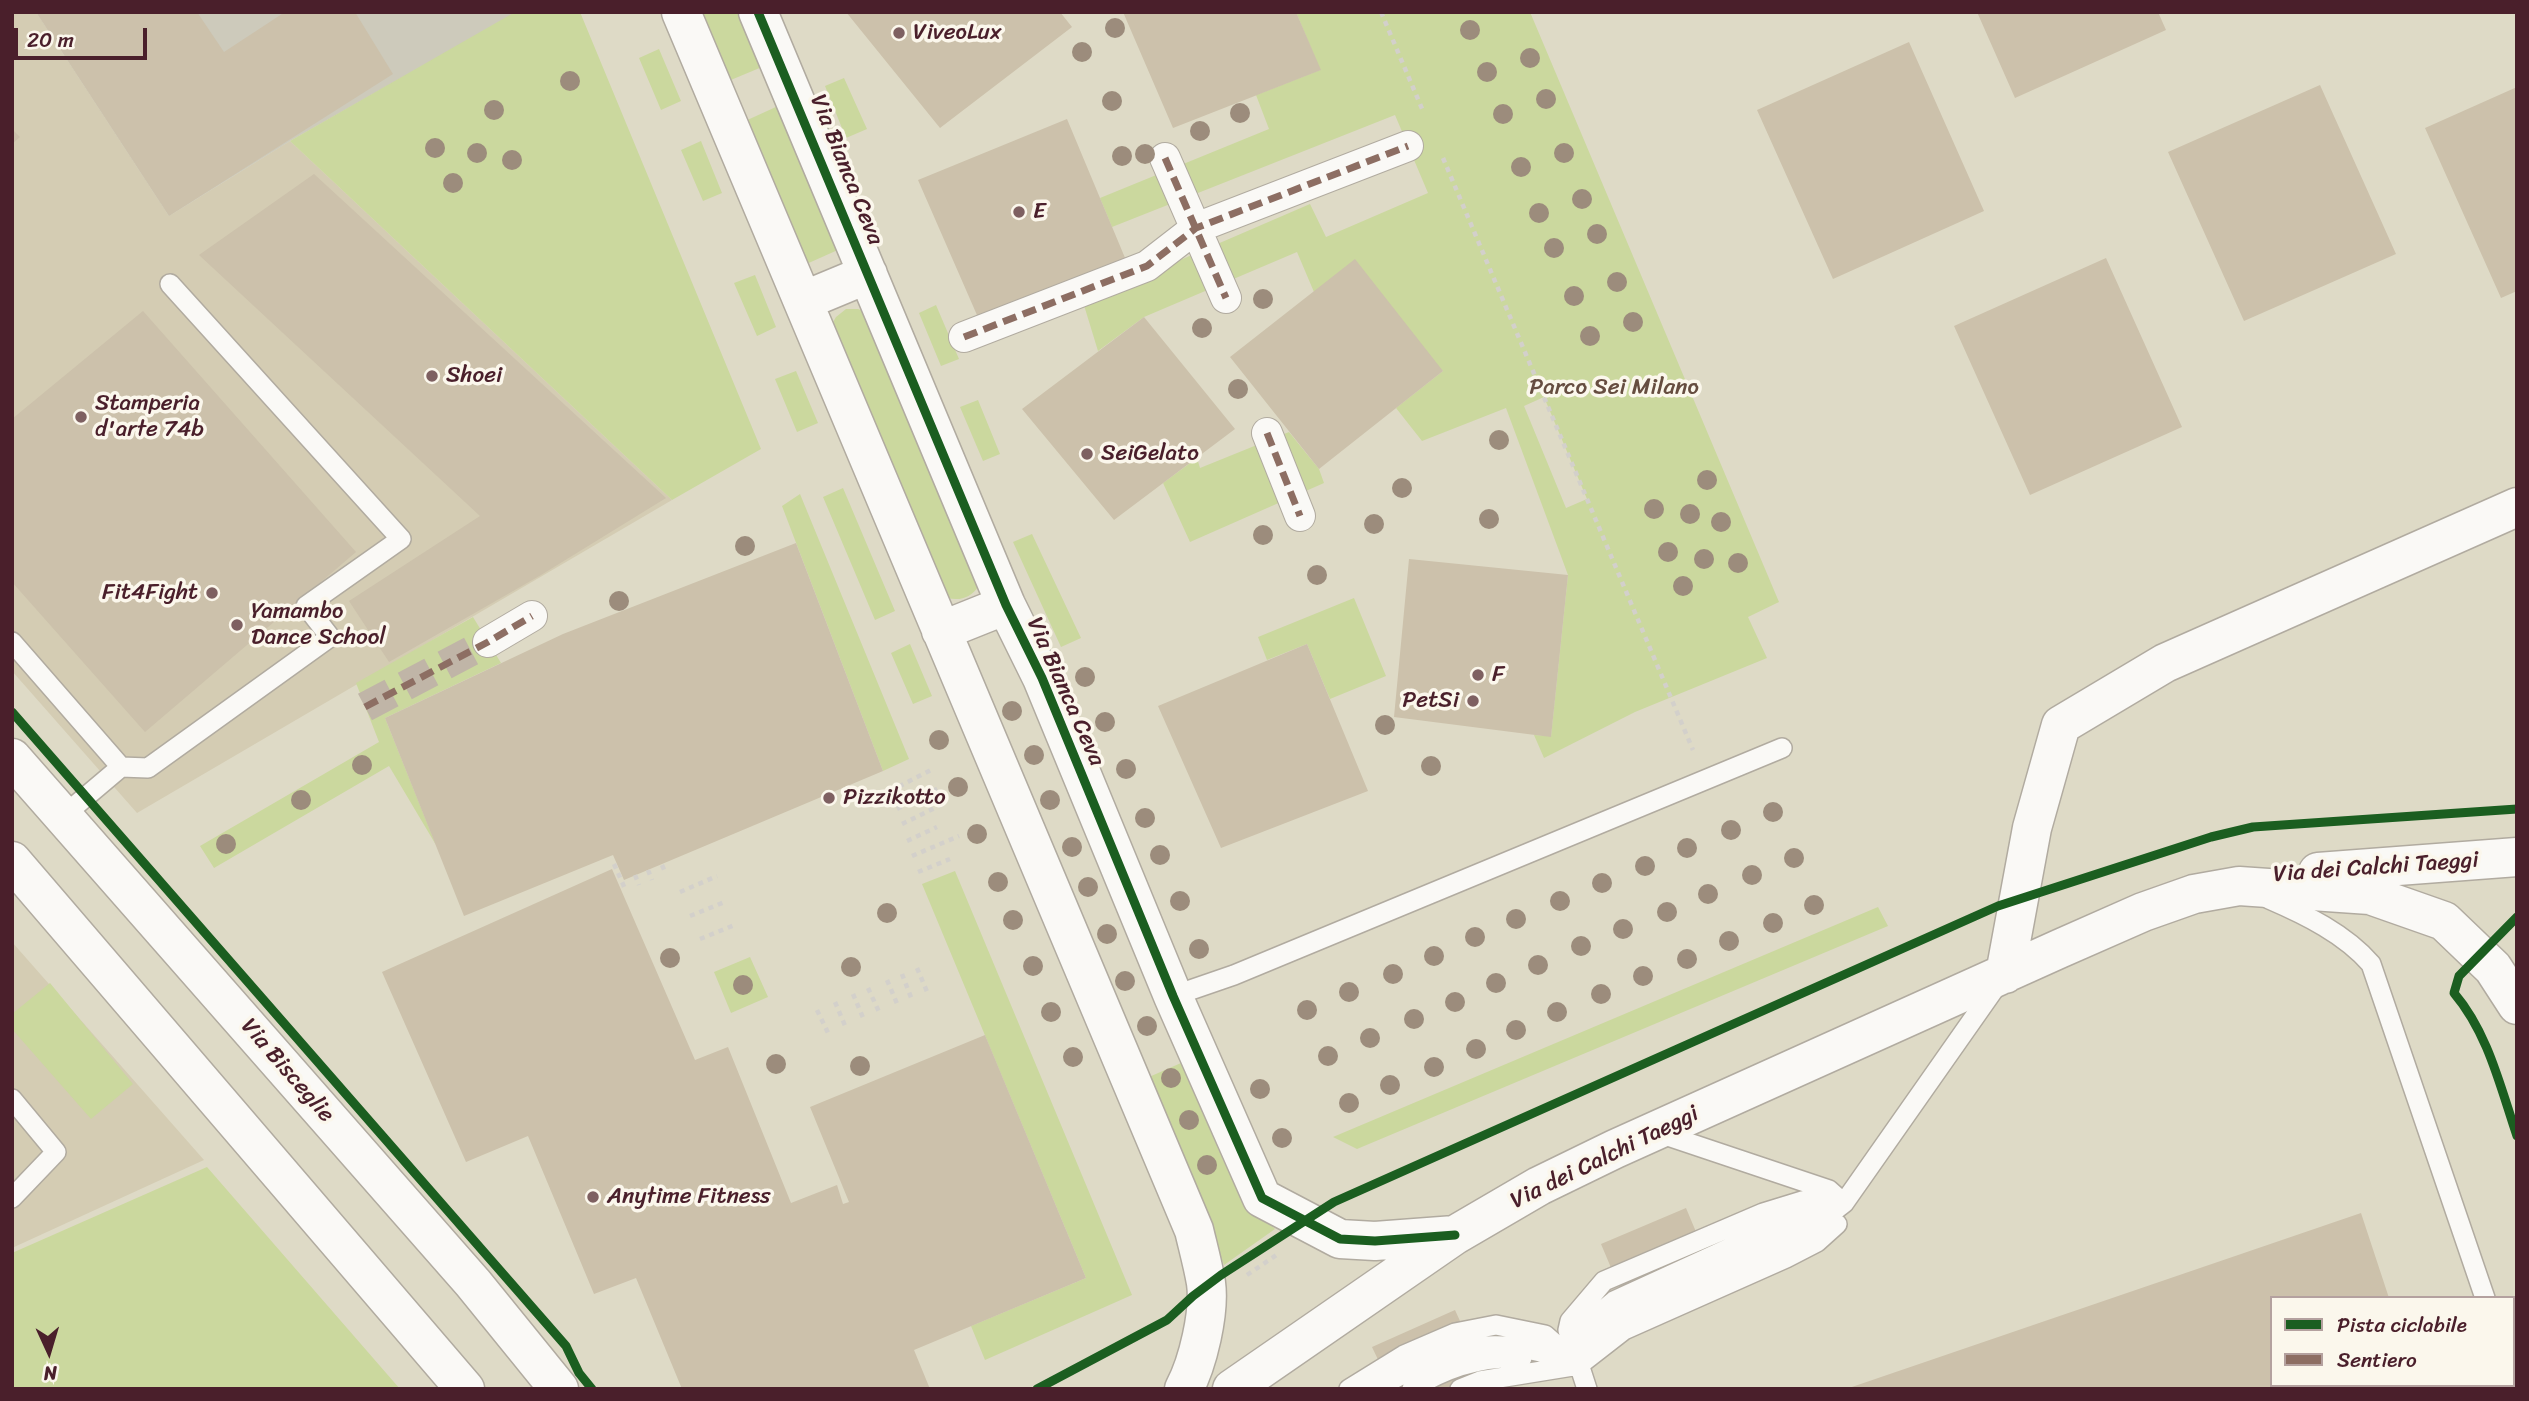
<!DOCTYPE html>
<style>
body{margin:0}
#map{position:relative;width:2529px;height:1401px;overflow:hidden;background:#dedac6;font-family:Sriracha,sans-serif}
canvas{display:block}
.frame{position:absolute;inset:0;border:14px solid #4a1f2b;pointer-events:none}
.legend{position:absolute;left:2270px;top:1296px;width:245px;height:91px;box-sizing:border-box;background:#fbf7ec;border:2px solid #b4a19f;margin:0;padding:9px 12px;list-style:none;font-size:21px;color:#4a1f2b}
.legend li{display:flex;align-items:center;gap:14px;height:35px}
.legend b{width:35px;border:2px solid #b4a19f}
.north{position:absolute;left:14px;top:1317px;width:70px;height:70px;-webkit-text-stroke:5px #fbf7ec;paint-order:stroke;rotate:176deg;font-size:19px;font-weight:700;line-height:28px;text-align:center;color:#4a1f2b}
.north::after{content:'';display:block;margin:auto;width:24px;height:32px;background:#4a1f2b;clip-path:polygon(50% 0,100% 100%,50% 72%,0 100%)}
.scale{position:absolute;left:14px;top:28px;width:133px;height:32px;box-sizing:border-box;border:4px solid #4a1f2b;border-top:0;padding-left:9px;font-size:21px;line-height:24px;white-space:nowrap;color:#4a1f2b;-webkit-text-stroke:5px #fbf7ec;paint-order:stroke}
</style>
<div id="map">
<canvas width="2529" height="1401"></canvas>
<div class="frame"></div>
<ul class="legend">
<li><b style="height:9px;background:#1b5e20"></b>Pista ciclabile</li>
<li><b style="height:9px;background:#8d6e63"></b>Sentiero</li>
</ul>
<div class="north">N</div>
<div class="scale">20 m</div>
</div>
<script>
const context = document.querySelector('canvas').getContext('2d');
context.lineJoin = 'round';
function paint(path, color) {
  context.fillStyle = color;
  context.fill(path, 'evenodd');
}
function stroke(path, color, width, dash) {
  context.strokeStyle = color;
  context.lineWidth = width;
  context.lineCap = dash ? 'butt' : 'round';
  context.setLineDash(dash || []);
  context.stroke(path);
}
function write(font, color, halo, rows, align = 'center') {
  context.font = font + ' Sriracha,sans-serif';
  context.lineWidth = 7;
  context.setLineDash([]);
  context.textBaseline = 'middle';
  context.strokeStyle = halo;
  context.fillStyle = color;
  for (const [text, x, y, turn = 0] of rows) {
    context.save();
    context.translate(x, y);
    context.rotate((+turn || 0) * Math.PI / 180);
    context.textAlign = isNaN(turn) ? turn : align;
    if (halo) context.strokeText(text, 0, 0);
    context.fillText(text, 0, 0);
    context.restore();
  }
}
paint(new Path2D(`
 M12 12H36L169 216 290 141 672 500 137 813 12 671Z
 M12 942 204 1160 12 1248Z`), '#d4ccb3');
paint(new Path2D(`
 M36 12H515L516 13 290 141 169 216Z`), '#cdcabb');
paint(new Path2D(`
 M515 12H580L761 449 672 500 290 141Z
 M696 12H739L762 67 726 82Z
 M1296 12H1530L1779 602 1748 617 1767 658 1635 712 1544 758 1534 735 1551 736 1568 575 1506 408 1422 441 1396 408 1443 371 1314 292 1297 252 1144 317 1098 351 1083 302 1310 204 1326 237 1428 193 1395 115 1112 227 1100 198 1269 129 1256 95 1320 70ZM1544 397 1587 499 1566 508 1524 406Z
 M659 49 681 101 661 110 639 58Z
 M844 78 867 129 846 138 825 86Z
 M778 106 840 249 802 266 743 122Z
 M701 141 722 193 703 201 681 150Z
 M755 275 776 327 757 336 734 283Z
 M936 305 959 359 941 366 919 313Z
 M846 309H858L866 312 979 586C970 598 961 601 947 598L832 324 836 317Z
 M796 371 818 423 797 432 775 379Z
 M978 400 1000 454 983 461 960 407Z
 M1289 432 1319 469 1324 483 1190 542 1163 483 1197 458 1200 468Z
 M843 488 895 611 875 620 823 497Z
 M800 494 909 759 883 771 782 506Z
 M1032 534 1081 638 1061 647 1013 542Z
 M1354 598 1386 676 1330 699 1307 644 1267 660 1258 637Z
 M473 617 501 663 385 718 436 845 389 766 214 868 200 846 379 742 356 683Z
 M910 644 932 696 913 704 891 653Z
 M955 871 1132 1295 985 1360 971 1326 1086 1278 922 884Z
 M1878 907 1888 926 1357 1149 1333 1137Z
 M750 957 768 997 731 1013 714 972Z
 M50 983 133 1084 91 1119 12 1029V1014Z
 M1181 1063 1225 1164 1242 1195 1275 1229 1224 1265 1149 1077Z
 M207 1167 400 1389H12V1253Z`), '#cbd89e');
paint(new Path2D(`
 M36 12H197L224 52 285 12H355L393 74 169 216Z
 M846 12H1060L1072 27 940 128Z
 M1123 12H1296L1321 70 1173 128Z
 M1977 12H2158L2166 30 2015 98Z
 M1909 42 1984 211 1833 279 1757 110Z
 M2320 85 2396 254 2244 321 2168 152Z
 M2517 87V291L2501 298 2425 128Z
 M1067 119 1128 265 980 322 918 180Z
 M12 129 20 137 12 144Z
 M314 174 666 498 541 575 389 662 349 601 480 516 199 255Z
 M2106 258 2182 427 2030 495 1954 326Z
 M1355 259 1443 371 1319 469 1230 357Z
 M143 311 356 552 145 732 12 582V419Z
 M1144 317 1235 429 1114 520 1022 409Z
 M796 543 883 771 624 880 613 855 464 916 385 718 563 634Z
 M1409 559 1568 575 1551 737 1394 717Z
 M1307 644 1368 791 1221 848 1158 706Z
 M612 869 695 1060 728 1047 791 1203 837 1185 843 1204 849 1202 810 1107 985 1035 1086 1278 914 1350 930 1389H682L636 1278 594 1294 528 1136 466 1162 382 972Z
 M1686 1208 1720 1289 1636 1327 1601 1244Z
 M2361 1213 2389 1298H2272V1385H2418L2419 1389H1846Z
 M1455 1310 1491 1389H1392L1372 1347Z`), '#ccc1ab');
stroke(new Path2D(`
 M365 707 488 642`), '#c0b5a7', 30, [30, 15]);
const service = new Path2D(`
 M12 642 121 767 63 816
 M121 767 148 768 330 637 306 606 401 539 170 284
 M2269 899C2306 915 2345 934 2371 964L2485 1298
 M1173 996 1234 975 1782 748
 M12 1099 56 1152 12 1198
 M1656 1132 1829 1190 1838 1198
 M1581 1345 1582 1336 1591 1320 1614 1301 1756 1236 1826 1210
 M1579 1365 1600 1330 1632 1312 1804 1234 1844 1203 1997 985
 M2513 1382 2515 1389
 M1349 1389 1404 1355 1455 1333 1496 1325 1545 1335 1578 1364
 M1377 1389C1446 1347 1491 1331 1568 1361
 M1412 1389C1445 1368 1483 1356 1522 1358
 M1460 1389 1480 1381 1579 1365 1624 1330 1786 1258 1817 1242 1837 1224
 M1587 1389 1568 1330 1570 1321 1604 1281 1763 1213 1802 1201 1825 1198 1844 1203`);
const pedestrian = new Path2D(`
 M1165 158 1226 298
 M964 337 1147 266 1196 228 1408 146
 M1267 433 1300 516
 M488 642 532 616`);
const minor = new Path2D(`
 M681 12 1194 1230C1198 1247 1203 1265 1206 1283 1210 1312 1198 1363 1184 1389
 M758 12 1006 605 1042 678 1173 996 1262 1198 1340 1239 1375 1241 1455 1235
 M803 301 868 274
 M941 631 1006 605
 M2318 872 2517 857
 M2005 974 2032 828 2061 725 2165 663 2517 507
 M1232 1389 1455 1235 1539 1186 1615 1149 2059 949 2143 912 2194 894 2239 886 2370 895 2444 921 2493 968 2517 1005`);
const secondary = new Path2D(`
 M12 758 473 1283 559 1389
 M12 861 465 1389`);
stroke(service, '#b1aba0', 22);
stroke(pedestrian, '#b1aba0', 32);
stroke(minor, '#b1aba0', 41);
stroke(secondary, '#b1aba0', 41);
stroke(new Path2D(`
 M1381 12 1423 111
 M1443 158 1693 750
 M890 791 931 770
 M897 809 939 788
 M902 824 945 803
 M907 841 937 827
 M912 856 959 836
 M614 864 626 891
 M662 865 666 874
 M648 870 652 880
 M918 872 950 859
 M635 875 639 885
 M680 892 717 876
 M690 916 727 901
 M700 939 737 924
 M917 968 928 994
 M902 974 912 1000
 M887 980 898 1006
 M868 988 880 1014
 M853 994 864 1020
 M835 1002 846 1028
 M817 1010 829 1035
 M1247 1275 1278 1254`), '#d3d0cb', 4.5, [5, 5]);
stroke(service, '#faf9f6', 19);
stroke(pedestrian, '#faf9f6', 30);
stroke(minor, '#faf9f6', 38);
stroke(secondary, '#faf9f6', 38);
stroke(new Path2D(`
 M1165 158 1226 298
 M964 337 1147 266 1196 228 1408 146
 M1267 433 1300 516
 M365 707 488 642 532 616`), '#8d6e63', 7, [14, 7]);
stroke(new Path2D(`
 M758 12 1006 605 1042 678 1173 996 1262 1198 1340 1239 1375 1241 1455 1235
 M12 712 566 1346 579 1373 592 1389
 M2517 917 2459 976 2454 993C2488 1033 2500 1086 2517 1136
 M1037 1389 1167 1320 1193 1296 1221 1275 1334 1202 1998 906 2211 837 2253 827 2517 809`), '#1b5e20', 9);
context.fillStyle = '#9c8c7c';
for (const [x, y] of [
 [1115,28],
 [1470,30],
 [1082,52],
 [1530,58],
 [1487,72],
 [570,81],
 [1546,99],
 [1112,101],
 [494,110],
 [1240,113],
 [1503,114],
 [1200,131],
 [435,148],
 [477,153],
 [1564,153],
 [1145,154],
 [1122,156],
 [512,160],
 [1521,167],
 [453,183],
 [1582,199],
 [1539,213],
 [1597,234],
 [1554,248],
 [1617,282],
 [1574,296],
 [1263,299],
 [1633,322],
 [1202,328],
 [1590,336],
 [1238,389],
 [1499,440],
 [1707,480],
 [1402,488],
 [1654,509],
 [1690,514],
 [1489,519],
 [1721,522],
 [1374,524],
 [1263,535],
 [745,546],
 [1668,552],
 [1704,559],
 [1738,563],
 [1317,575],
 [1683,586],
 [619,601],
 [1085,677],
 [1012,711],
 [1105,722],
 [1385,725],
 [939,740],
 [1034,755],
 [362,765],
 [1431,766],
 [1126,769],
 [958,787],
 [301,800],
 [1050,800],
 [1773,812],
 [1145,818],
 [1731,830],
 [977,834],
 [226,844],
 [1072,847],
 [1687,848],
 [1160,855],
 [1794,858],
 [1645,866],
 [1752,875],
 [998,882],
 [1602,883],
 [1088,887],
 [1708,894],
 [1180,901],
 [1560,901],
 [1814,905],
 [1667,912],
 [887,913],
 [1516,919],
 [1013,920],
 [1773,923],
 [1623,929],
 [1107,934],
 [1475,937],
 [1729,941],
 [1581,946],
 [1199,949],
 [1434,956],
 [670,958],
 [1687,959],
 [1538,965],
 [1033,966],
 [851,967],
 [1393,974],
 [1643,976],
 [1125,981],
 [1496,983],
 [743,985],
 [1349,992],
 [1601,994],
 [1455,1002],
 [1307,1010],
 [1051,1012],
 [1557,1012],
 [1414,1019],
 [1147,1026],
 [1516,1030],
 [1370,1038],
 [1476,1049],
 [1328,1056],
 [1073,1057],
 [776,1064],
 [860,1066],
 [1434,1067],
 [1171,1078],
 [1390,1085],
 [1260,1089],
 [1349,1103],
 [1189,1120],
 [1282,1138],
 [1207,1165]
]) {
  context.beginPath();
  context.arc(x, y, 10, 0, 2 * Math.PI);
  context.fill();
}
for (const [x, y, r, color] of [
 [899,33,7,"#7e6061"],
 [1019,212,7,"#7e6061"],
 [432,376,7,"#7e6061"],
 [81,417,7,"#7e6061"],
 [1087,454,7,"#7e6061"],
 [212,593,7,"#7e6061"],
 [237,625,7,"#7e6061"],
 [1478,675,7,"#7e6061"],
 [1473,701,7,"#7e6061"],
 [829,798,7,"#7e6061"],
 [593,1197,7,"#7e6061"]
]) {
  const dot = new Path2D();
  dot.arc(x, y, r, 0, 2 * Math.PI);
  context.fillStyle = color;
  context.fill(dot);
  stroke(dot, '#fbf7ec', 2.5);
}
write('23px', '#4a1f2b', '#fbf7ec', [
 ["ViveoLux",913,33],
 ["E",1033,212],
 ["Shoei",446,376],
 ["Stamperia",95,404],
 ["d'arte 74b",95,430],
 ["SeiGelato",1101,454],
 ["Fit4Fight",198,593,"right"],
 ["Yamambo",251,612],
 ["Dance School",251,638],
 ["F",1492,675],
 ["PetSi",1459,701,"right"],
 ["Pizzikotto",843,798],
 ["Anytime Fitness",607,1197]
], 'left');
write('23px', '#4a1f2b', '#fbf7ec', [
 ["Via Bianca Ceva",846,170,68],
 ["Via Bianca Ceva",1065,692,66],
 ["Via dei Calchi Taeggi",2376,868,-4],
 ["Via Bisceglie",287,1071,49],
 ["Via dei Calchi Taeggi",1605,1158,-26]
]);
write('23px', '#664d40', '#fbf7ec', [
 ["Parco Sei Milano",1614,388]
]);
</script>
